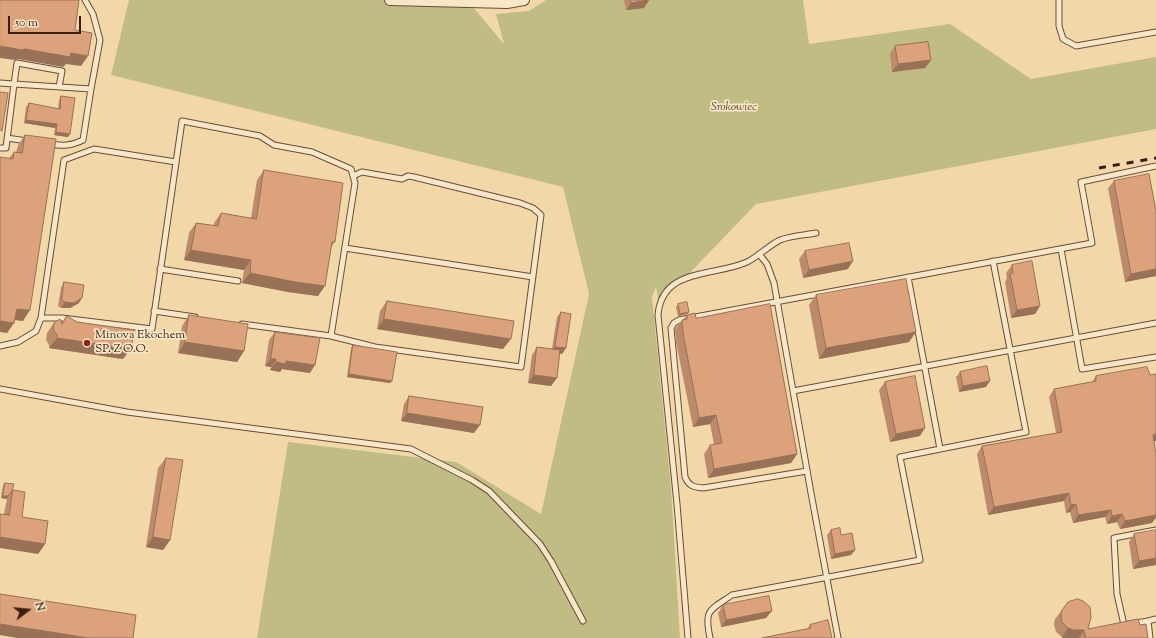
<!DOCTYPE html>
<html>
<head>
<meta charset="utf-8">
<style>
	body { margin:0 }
	#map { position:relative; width:1156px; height:638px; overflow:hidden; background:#f2d8a9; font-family:"Sorts Mill Goudy",serif }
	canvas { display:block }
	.north { position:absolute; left:8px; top:590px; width:40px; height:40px; -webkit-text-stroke:3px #f7e6c7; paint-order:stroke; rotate:74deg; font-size:11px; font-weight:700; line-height:16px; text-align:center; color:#3d1d11 }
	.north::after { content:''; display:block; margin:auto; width:14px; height:18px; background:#3d1d11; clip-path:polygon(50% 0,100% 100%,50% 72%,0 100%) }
	.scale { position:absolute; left:8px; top:16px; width:73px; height:18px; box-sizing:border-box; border:2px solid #3d1d11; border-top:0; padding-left:5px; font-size:12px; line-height:14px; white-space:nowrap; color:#3d1d11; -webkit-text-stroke:3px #f7e6c7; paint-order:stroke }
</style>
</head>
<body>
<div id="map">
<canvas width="1156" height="638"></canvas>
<div class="north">N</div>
<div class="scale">50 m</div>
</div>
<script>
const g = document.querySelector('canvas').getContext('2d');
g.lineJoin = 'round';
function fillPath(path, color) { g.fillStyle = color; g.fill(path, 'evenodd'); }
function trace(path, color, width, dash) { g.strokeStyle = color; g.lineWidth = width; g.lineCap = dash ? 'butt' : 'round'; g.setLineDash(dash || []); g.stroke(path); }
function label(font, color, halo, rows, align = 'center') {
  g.font = font + ' "Sorts Mill Goudy",serif'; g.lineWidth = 3.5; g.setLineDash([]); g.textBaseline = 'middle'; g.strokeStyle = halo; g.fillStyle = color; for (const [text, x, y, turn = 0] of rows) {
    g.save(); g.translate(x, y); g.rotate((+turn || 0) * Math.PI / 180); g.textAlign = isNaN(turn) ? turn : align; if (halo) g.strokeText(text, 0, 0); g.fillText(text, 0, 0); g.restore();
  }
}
fillPath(new Path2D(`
	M129 0H467L504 44 496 14 529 11 546 0H803L809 44 950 24 1031 79 1156 57V129L756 204 659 305 656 286 652 297 671 487 680 638H257L288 442 456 462 541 514 589 294 563 187 111 75Z`), '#c1bc84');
const lane = new Path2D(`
	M85 0 93 14 100 40 91 89
	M1059 0V26L1063 39 1076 46 1156 32
	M0 83 14 84 17 63 62 71 59 87
	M7 138 27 141
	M0 148H6L14 84 91 89 83 140C71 146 63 146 50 144
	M345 248 533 277
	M1061 249 1082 369 1156 357
	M759 254 767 264 774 283 811 493 838 638
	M160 269 238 281
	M908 277 940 449
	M154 311 195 317
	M41 318 64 160 94 149 176 162
	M242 324 331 336 375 347 521 367 541 215 533 208 520 203 414 177 408 176 402 179 362 172 353 176
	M0 346 18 342 36 331 41 318H62L152 329 182 121 260 136 274 145 312 152 351 169 355 183 331 336
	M0 389 127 412 411 449 472 480 489 491 540 544 551 561 583 621
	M793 391 1156 323
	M807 471 703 488C693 487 689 486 685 477L671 328 674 323 679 320 1092 243 1081 182 1156 166
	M1148 621 1124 625 1117 594 1114 538 1156 530
	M688 638 677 504 658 315C662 267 714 277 747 262 759 256 768 246 780 240 790 236 805 235 816 233
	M710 638C704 609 709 611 732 595L920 560 900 457 1026 432 993 261
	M1150 638 1148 621 1156 619`);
const street = new Path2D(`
	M390 0 507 3 524 0`);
trace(lane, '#6a4c37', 7);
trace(street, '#6a4c37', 12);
trace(lane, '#f7e6c7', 5);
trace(street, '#f7e6c7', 10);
trace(new Path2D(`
	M1099 168 1156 158`), '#3d1d11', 3, [7, 7]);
fillPath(new Path2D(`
	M624 0H649L644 8 626 10Z
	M895 46 931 60 925 68 892 72 890 54Z
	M61 96 70 134 68 137 54 135 55 128 24 123 26 107 29 103 58 109 59 100Z
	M25 135 23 321 15 320 14 323 7 333 9 158 14 152 16 153 18 145Z
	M264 170 335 242 332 246 318 296 288 292 242 283 244 270 184 260 189 233 196 223 214 226V223L221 213 251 218 257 180Z
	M1114 181 1156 211V276L1125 282 1108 188Z
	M805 251 848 269 803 278 799 259Z
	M1012 265 1035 314 1011 318 1005 282 1007 278 1006 273Z
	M64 282 79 303 70 308H61L58 306 61 288Z
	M816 295 909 342 819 359 809 305Z
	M387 301 503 349 377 329 380 311Z
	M678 304 689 312 687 314 678 316 676 307Z
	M561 312 566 348 562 354 560 353 551 386 528 383 532 355 537 347 552 349 557 317Z
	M189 315 244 351 237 362 178 353 182 326Z
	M687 315 696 318 797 454 791 463 708 478 704 454 710 445 714 444 710 424 693 427 676 342 675 329 682 320H683Z
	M67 316 123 359 49 348V345L46 340 47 333 54 323H62Z
	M275 332 310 373 282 369 280 372 270 370 271 367 265 366 269 340Z
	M353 345 392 381 390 383 347 377 351 348Z
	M960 372 986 387 959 392 956 377Z
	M1096 376 1154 442 1152 523 1120 529 1117 522 1107 524 1105 517 1073 523 1070 512 1066 513 1064 501 988 515 977 454 982 446 1056 433 1049 397 1054 389 1092 382Z
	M885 382 920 436 890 442 879 390Z
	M409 396 474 433 401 421 404 404Z
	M166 458 170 540 163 550 146 547 158 468Z
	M5 483 12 491 13 490 22 517 45 544 38 554 4 514 7 499 1 498 3 485Z
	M831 530 841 535 855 550 851 555 831 559 827 535Z
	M1134 534 1156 565 1133 569 1129 542Z
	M723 605 766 618 721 627 718 613Z
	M1062 610 1088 629 1140 625 1148 638H1063L1056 632 1054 624 1055 619Z
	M810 625 832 638 807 629Z`), '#bc8b6b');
fillPath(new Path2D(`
	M649 0 644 8 626 10 631 3Z
	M0 46 71 53 88 56 81 66 66 64 63 67 18 59 15 60 0 58Z
	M931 60 925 68 892 72 898 64Z
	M26 120 57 124 55 128 24 123Z
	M56 132 70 134 68 137 54 135Z
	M191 250 251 260 244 270 184 260Z
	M853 261 848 269 803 278 809 270Z
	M1156 269V276L1125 282 1131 274Z
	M250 273 325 286 318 296 288 292 242 283Z
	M82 298 79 303 70 308H61L65 302Z
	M1040 306 1035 314 1011 318 1017 310Z
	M17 309 30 310 23 321 10 319Z
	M689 312 687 314 678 316 680 314Z
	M384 319 511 339 503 349 377 329Z
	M0 321 14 323 7 333 0 332Z
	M916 332 909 342 819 359 826 348Z
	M57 338 131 349 123 359 49 348Z
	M185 342 244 351 237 362 178 353Z
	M555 347 566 348 562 354 552 352Z
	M271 359H276L271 367 265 366Z
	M286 361 315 365 310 373 282 369 280 372 270 370 276 362Z
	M349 374 392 381 390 383 347 377Z
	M534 375 557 378 551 386 528 383Z
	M990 381 986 387 959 392 963 386Z
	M407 413 480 425 474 433 401 421Z
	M716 415 710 424 693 427 699 418Z
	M925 428 920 436 890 442 896 434Z
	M1156 434V441L1147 443 1153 435Z
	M797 454 791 463 708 478 714 469Z
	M1069 493 1064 501 988 515 994 507Z
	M3 496H8L7 499 1 498Z
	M1076 504 1070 512 1066 513 1071 505Z
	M1111 510 1105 517 1073 523 1078 515Z
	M1122 514 1117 522 1107 524 1112 516Z
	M1156 515V518L1152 523 1120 529 1125 521Z
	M0 537 45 544 38 554 0 548Z
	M153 537 170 540 163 550 146 547Z
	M855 550 851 555 831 559 835 554Z
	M1156 558V565L1133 569 1139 561Z
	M772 611 766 618 721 627 726 620Z
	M0 624 89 638H17L0 635Z
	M1068 628 1084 630 1079 638H1063L1062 637Z`), '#997157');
const building = new Path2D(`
	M0 0H79L75 30 92 33 88 56 71 53 70 57 25 49 22 50 0 46Z
	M631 0H649L631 3Z
	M928 42 931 60 898 64 895 46Z
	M0 92 8 93 2 131 0 130Z
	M61 96 75 98 70 134 56 132 57 124 26 120 29 103 60 109Z
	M25 135 56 139 30 310 17 309 14 323 0 321V157L13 159 14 152 22 153Z
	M264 170 343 183 335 242H332L325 286 295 282 250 273 251 260 191 250 196 223 218 226 221 213 256 219Z
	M1149 174 1156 211V269L1131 274 1114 181Z
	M849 243 853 261 809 270 805 251Z
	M1032 261 1040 306 1017 310 1010 274 1013 273 1012 265Z
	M906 279 916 332 826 348 816 295Z
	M64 282 84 285 82 298 74 303 65 302 62 300Z
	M387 301 514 321 511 339 384 319Z
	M687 302 689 312 680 314 678 304Z
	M770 304 797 454 714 469 710 445 722 443 716 415 699 418 683 333 682 320 687 319V315L695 313 696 318Z
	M561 312 571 314 566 348 555 347Z
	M189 315 248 324 244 351 185 342Z
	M67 316 77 322 134 330 131 349 57 338V335L53 329 54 323 60 319 62 324Z
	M275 332 320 338 315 365 286 361 285 364 276 362V359H271Z
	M353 345 397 352 392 381 349 374Z
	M537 347 560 350 557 378 534 375Z
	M987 366 990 381 963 386 960 372Z
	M1147 367 1150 375 1156 374V434L1153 435 1156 454V515L1125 521 1122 514 1112 516 1111 510 1078 515 1076 504 1071 505 1069 493 994 507 982 446 1062 432 1054 389 1096 381V376Z
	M915 376 925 428 896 434 885 382Z
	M409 396 483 407 480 425 407 413Z
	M166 458 183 460 170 540 153 537Z
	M5 483 14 484 12 491 8 496H3Z
	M13 490 25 492 22 517 48 521 45 544 0 537V514L9 515Z
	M840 528 841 535 852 533 855 550 835 554 831 530Z
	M1156 530V558L1139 561 1134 534Z
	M0 594 136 615 133 638H89L0 624Z
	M769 596 772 611 726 620 723 605Z
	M1078 599 1083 601 1090 607 1091 617 1088 629 1138 619 1140 625 1146 624 1148 638H1086L1084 630H1073L1068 628 1062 622 1061 615 1062 610 1068 602Z
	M828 620 832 638H762L811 628 810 625Z`);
fillPath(building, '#dba27c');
trace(building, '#997157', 1);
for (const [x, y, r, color] of [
	[87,343,4,"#8f2418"]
]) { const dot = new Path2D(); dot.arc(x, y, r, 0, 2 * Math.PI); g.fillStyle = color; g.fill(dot); trace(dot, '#f7e6c7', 1.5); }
label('italic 12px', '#5e452e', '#f7e6c7', [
	["Srokowiec",734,108]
]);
label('12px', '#3d1d11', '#f7e6c7', [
	["Minova Ekochem",95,336],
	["SP. Z O.O.",95,350]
], 'left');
</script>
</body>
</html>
